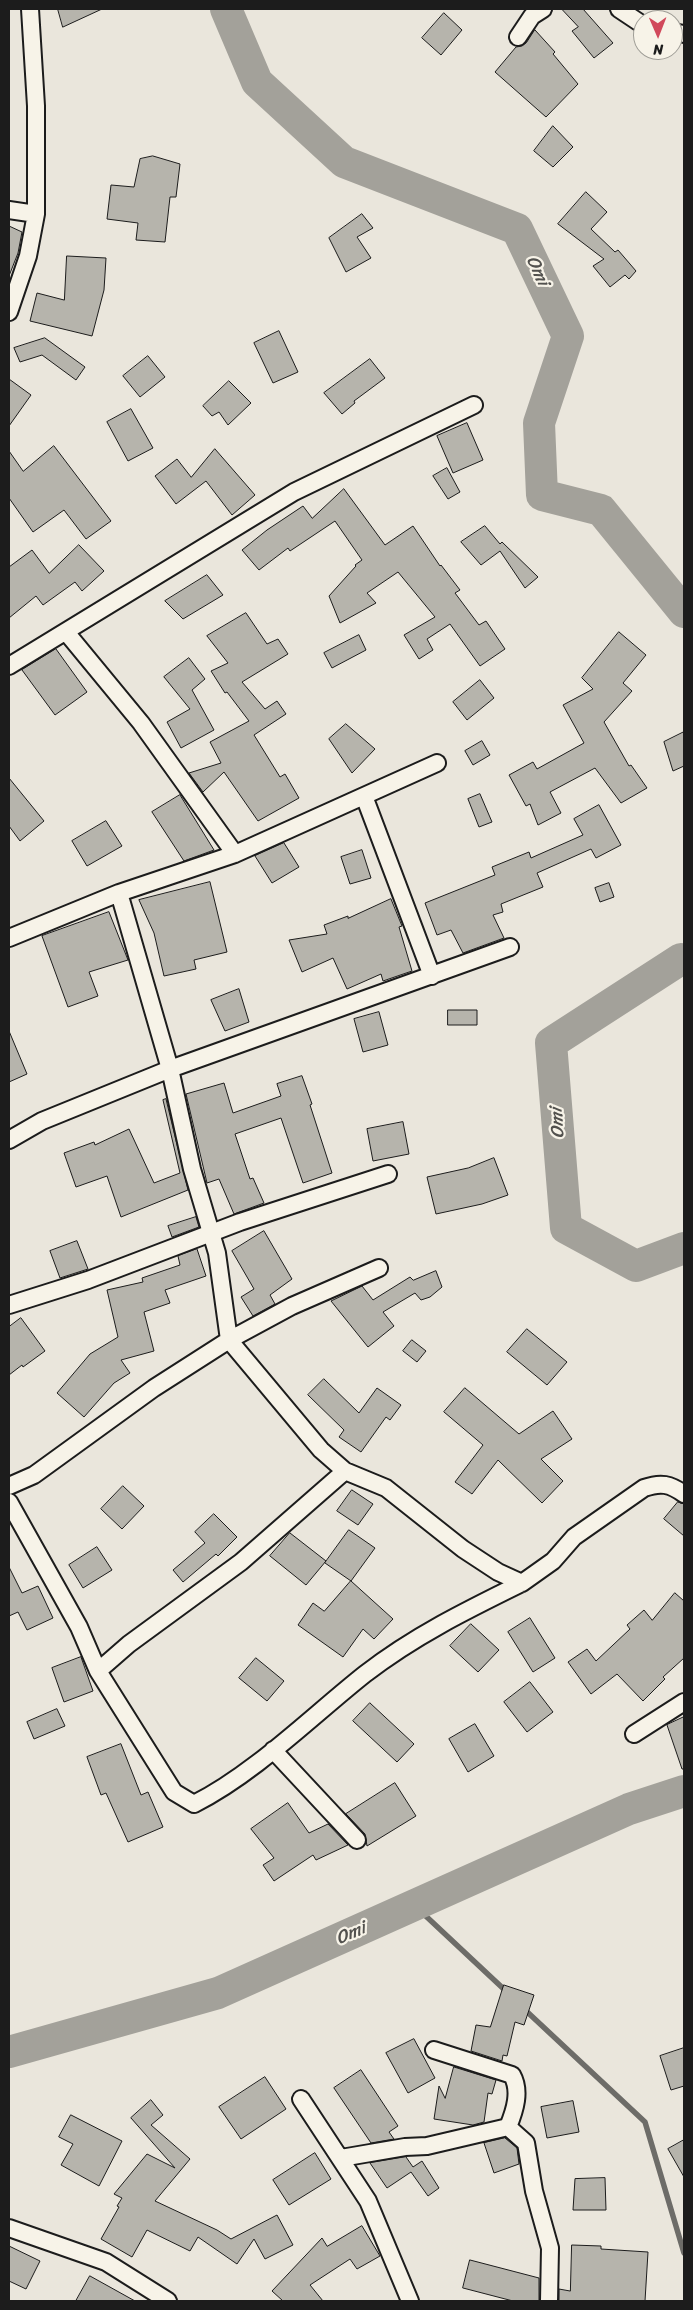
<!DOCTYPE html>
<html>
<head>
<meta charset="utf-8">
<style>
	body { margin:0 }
	#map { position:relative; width:693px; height:2310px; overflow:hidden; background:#eae6dc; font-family:Sriracha,sans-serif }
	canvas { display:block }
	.frame { position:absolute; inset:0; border:10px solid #1c1c1c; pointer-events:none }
	.north { position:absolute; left:633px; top:10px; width:50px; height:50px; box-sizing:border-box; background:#f7f3e8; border:1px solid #9f9d96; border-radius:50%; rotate:179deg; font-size:14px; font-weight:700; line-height:20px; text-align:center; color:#1c1c1c }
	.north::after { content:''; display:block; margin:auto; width:18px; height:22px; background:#d1495b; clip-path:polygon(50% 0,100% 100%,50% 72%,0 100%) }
</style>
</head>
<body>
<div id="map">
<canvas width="693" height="2310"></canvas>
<div class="frame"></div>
<div class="north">N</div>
</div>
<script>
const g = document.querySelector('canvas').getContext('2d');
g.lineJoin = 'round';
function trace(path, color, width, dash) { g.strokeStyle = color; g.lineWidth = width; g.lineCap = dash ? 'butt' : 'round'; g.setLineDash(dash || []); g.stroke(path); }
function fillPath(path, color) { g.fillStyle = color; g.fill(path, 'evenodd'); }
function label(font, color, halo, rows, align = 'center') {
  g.font = font + ' Sriracha,sans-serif'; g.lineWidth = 4.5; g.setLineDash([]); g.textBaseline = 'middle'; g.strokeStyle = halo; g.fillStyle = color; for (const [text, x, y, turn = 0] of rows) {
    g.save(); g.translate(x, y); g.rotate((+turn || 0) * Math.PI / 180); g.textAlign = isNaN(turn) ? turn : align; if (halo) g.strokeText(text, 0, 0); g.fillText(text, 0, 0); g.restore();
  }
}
trace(new Path2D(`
	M414 1905 508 1993
	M523 2008 645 2122 684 2253`), '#6d6c68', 5.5);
trace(new Path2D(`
	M226 9 257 82 344 162 517 229 568 336 539 423 542 495 601 510 684 612
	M684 960 681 959 551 1043 566 1228 636 1266 684 1248
	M9 2052 218 1993 629 1809 684 1791`), '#a3a19a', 32);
const building = new Path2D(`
	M58 9H102L63 27Z
	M562 9H583L613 43 594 58 572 31 578 27Z
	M444 13 462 30 441 55 422 38Z
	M535 30 555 52 553 54 578 84 546 117 495 72 516 47 522 46 526 43Z
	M553 126 573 147 553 167 534 151Z
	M153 156 180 164 176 197H170L165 242 136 240 138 223 107 219 111 185 134 187 140 159Z
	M586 192 607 212 591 229 615 252 618 250 636 271 629 279 625 275 610 287 593 266 604 259 558 224Z
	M362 214 373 228 357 237 371 258 346 272 329 238Z
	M9 226 22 232 18 253 9 276Z
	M67 256 106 258 104 290 92 336 30 321 37 293 64 300Z
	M279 331 298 372 273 383 254 343Z
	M45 338 85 367 76 380 42 355 20 362 14 348Z
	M148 356 165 377 140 397 123 376Z
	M370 359 385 378 354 401 355 403 342 414 324 393Z
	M9 379 31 395 9 426Z
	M229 381 251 403 228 425 219 412 212 416 203 406Z
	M131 409 153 448 128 461 107 422Z
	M467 423 483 460 453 473 437 436Z
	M54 446 111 521 86 539 64 510 33 532 9 498V451L23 471Z
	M215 449 255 495 232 515 206 481 176 504 155 476 177 459 191 477Z
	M447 468 460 492 448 499 433 476Z
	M344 489 385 545 413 526 440 566 441 565 460 590 455 593 479 625 486 621 505 649 480 666 450 624 427 639 433 650 419 659 404 635 435 617 398 572 367 593 376 603 340 623 329 596 356 566 355 565 362 560 335 521 290 551 288 548 259 570 242 550 267 530 303 506 312 518Z
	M485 526 500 544 502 542 538 577 525 588 500 551 481 565 461 542Z
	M79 545 104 571 82 591 75 582 43 605 36 596 9 618V567L32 550 49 573Z
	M207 575 223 595 183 619 165 601Z
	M246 613 267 644 278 639 288 654 242 682 265 709 277 701 286 714 254 735 280 777 285 774 299 798 258 821 224 772 203 792 189 773 221 763 210 742 249 721 227 692 225 693 211 671 228 663 207 636Z
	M619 632 646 655 623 683 632 691 604 722 629 766 631 765 647 788 621 803 595 768 550 792 561 813 538 825 530 804 526 806 509 775 533 762 537 769 584 743 563 705 593 689 582 678Z
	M359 635 366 650 332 668 324 653Z
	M56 649 87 692 55 715 22 670Z
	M189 658 205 679 192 690 214 730 181 748 167 722 190 709 164 677Z
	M480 680 494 698 467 720 453 702Z
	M346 724 375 749 352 773 329 739Z
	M684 732V766L673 771 664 742Z
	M482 741 490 755 473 765 465 751Z
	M9 778 44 821 20 841 9 826Z
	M480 794 492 822 479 827 468 799Z
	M180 795 214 850 184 861 152 812Z
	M599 805 621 845 596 858 591 849 537 873 543 887 501 904 503 912 493 915 504 938 463 953 451 930 437 935 425 903 495 875 492 867 529 852 531 858 583 835 574 819Z
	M106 821 122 846 87 866 72 841Z
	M284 843 299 867 272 883 255 856Z
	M362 850 371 878 350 884 341 857Z
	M210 882 227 952 194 960 196 969 164 976 154 933 139 900Z
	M609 883 614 897 600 902 595 888Z
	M391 899 402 926 399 927 412 971 383 981 381 974 347 989 333 958 302 972 289 940 327 934 324 925 348 916V918Z
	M109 912 128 960 89 972 98 996 68 1007 42 936Z
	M239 989 249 1022 225 1031 211 1000Z
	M448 1010H477V1025H448Z
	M379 1012 388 1045 363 1052 354 1019Z
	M9 1031 27 1074 9 1082Z
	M302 1076 312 1104 310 1105 332 1173 303 1183 281 1118 235 1134 250 1179 253 1178 264 1203 234 1214 219 1179 207 1183 186 1094 224 1083 233 1113 281 1096 277 1084Z
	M166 1099 188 1190 121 1217 107 1176 76 1187 64 1153 94 1142 95 1145 129 1129 154 1183 180 1173 163 1100Z
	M403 1122 409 1154 373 1161 367 1129Z
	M494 1158 508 1195 482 1204 436 1214 427 1177 468 1168Z
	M196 1217 199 1227 172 1237 168 1226Z
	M264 1231 292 1279 270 1295 275 1304 253 1316 241 1297 254 1289 232 1251Z
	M77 1241 88 1269 60 1278 50 1251Z
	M197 1249 206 1276 165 1290 170 1303 144 1312 154 1351 121 1360 130 1373 114 1383 84 1417 57 1393 90 1354 118 1337 107 1290 143 1282 142 1278 180 1265 178 1256Z
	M436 1271 442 1287 430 1297 421 1300 415 1293 383 1312 394 1326 368 1347 331 1301 362 1286 373 1300 410 1277 413 1280Z
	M21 1318 45 1351 23 1367 22 1365 9 1375V1327Z
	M527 1329 567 1362 547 1385 507 1352Z
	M412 1340 426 1351 417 1362 403 1351Z
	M324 1379 359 1413 377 1388 401 1405 390 1420 386 1417 361 1452 339 1437 344 1430 308 1395Z
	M465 1388 519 1434 553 1411 572 1439 541 1459 563 1481 542 1503 498 1460 472 1494 455 1482 483 1445 444 1412Z
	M123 1486 144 1506 122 1529 101 1509Z
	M352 1490 373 1504 358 1525 337 1511Z
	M678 1502 684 1504V1536L664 1519Z
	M214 1514 237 1537 218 1556 216 1554 183 1582 173 1570 205 1543 195 1532Z
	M349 1530 375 1548 351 1581 325 1563Z
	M290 1533 326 1561 306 1585 270 1556Z
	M97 1547 112 1570 83 1588 69 1565Z
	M9 1567 22 1593 38 1586 53 1618 27 1630 18 1612 9 1616Z
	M351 1581 393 1619 374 1639 363 1629 343 1657 298 1625 313 1603 324 1611Z
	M675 1593 684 1601V1658L663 1677 665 1679 643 1701 617 1674 591 1694 568 1662 587 1649 596 1661 630 1629 627 1625 644 1610 652 1620Z
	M530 1618 555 1658 533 1672 508 1632Z
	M471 1624 499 1650 478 1672 450 1646Z
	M81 1657 93 1691 64 1702 52 1668Z
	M256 1658 284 1681 267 1701 239 1678Z
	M530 1682 553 1712 527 1732 504 1702Z
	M370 1703 414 1744 397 1762 353 1721Z
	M57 1709 65 1726 34 1739 27 1722Z
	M684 1717V1769H682L667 1725Z
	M475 1724 494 1756 468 1772 449 1739Z
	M121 1744 141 1795 148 1792 163 1827 128 1842 106 1793 101 1795 87 1757Z
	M395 1783 416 1816 367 1846 365 1834 346 1814Z
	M288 1803 309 1833 328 1824 348 1845 316 1860 313 1855 274 1881 263 1865 274 1858 251 1829Z
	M504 1985 534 1995 524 2025 515 2022 507 2056 503 2055 502 2061 471 2051 476 2025 490 2027Z
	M414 2039 435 2078 408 2093 386 2053Z
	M684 2048V2086L671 2090 660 2056Z
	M454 2067 496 2080 492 2094 488 2093 484 2122 473 2125 434 2119 439 2086 445 2098Z
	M361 2070 398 2126 389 2132 394 2139 371 2143 334 2088Z
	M265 2077 286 2109 241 2139 219 2107Z
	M151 2100 163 2115 151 2125 190 2159 155 2201 217 2230 231 2239 277 2215 293 2245 265 2259 254 2239 237 2264 198 2237 190 2251 147 2230 132 2257 101 2239 119 2207 117 2206 122 2198 114 2194 147 2154 175 2168 131 2118Z
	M573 2101 579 2132 547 2138 541 2107Z
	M71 2115 122 2141 99 2186 61 2165 73 2144 59 2137Z
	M505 2138 517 2148 519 2164 494 2173 484 2143Z
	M684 2140V2177L668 2149Z
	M315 2153 331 2179 289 2205 273 2180Z
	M406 2157 413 2167 422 2161 439 2188 428 2196 411 2172 387 2188 370 2163Z
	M605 2178 606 2210H573L575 2179Z
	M362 2226 380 2256 357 2269 350 2259 310 2285 323 2301H283L272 2291 322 2238 327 2246Z
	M572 2245 601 2246V2249L648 2252 645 2301H559V2289L570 2291Z
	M9 2246 40 2261 26 2289 9 2281Z
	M470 2260 539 2278V2301H513L463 2288Z
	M90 2276 135 2301H76Z`);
fillPath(building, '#b6b4ac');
trace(building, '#1c1c1c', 1);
const minor = new Path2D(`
	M619 9 643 25
	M673 32 684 34
	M518 37 532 16 543 9
	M9 210 36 214
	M9 312 28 256 36 214V106L30 9
	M66 632 141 723 235 854
	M9 666 294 492 474 405
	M364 796 432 976
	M119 893 170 1069 510 947
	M9 938 119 893 235 854 437 763
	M9 1140 42 1121 170 1069 192 1169 217 1253 229 1340 321 1450 345 1471 386 1488 463 1549 498 1572 522 1583 553 1561 574 1537 644 1488C661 1482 670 1484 684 1494
	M9 1305 88 1280 240 1222 388 1174
	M9 1486 34 1475 154 1388 229 1340 292 1306 379 1268
	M9 1502 79 1627 98 1671 174 1792 194 1804C254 1774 312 1716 365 1674 414 1636 467 1610 522 1583
	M98 1671 129 1644 241 1562 345 1471
	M634 1734 684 1702
	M273 1750 357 1840
	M434 2050 512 2075C521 2091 515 2110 508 2127
	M301 2099 368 2201 410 2301
	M341 2158 405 2147 427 2146 508 2127 526 2143 534 2191 550 2248 549 2301
	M9 2228 106 2262 168 2301`);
trace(minor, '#1c1c1c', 20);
trace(minor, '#f7f3e8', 16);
label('italic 18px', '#52514e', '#f7f3e8', [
	["Omi",537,271,65],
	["Omi",558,1123,-94],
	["Omi",351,1934,-24]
]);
</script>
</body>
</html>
